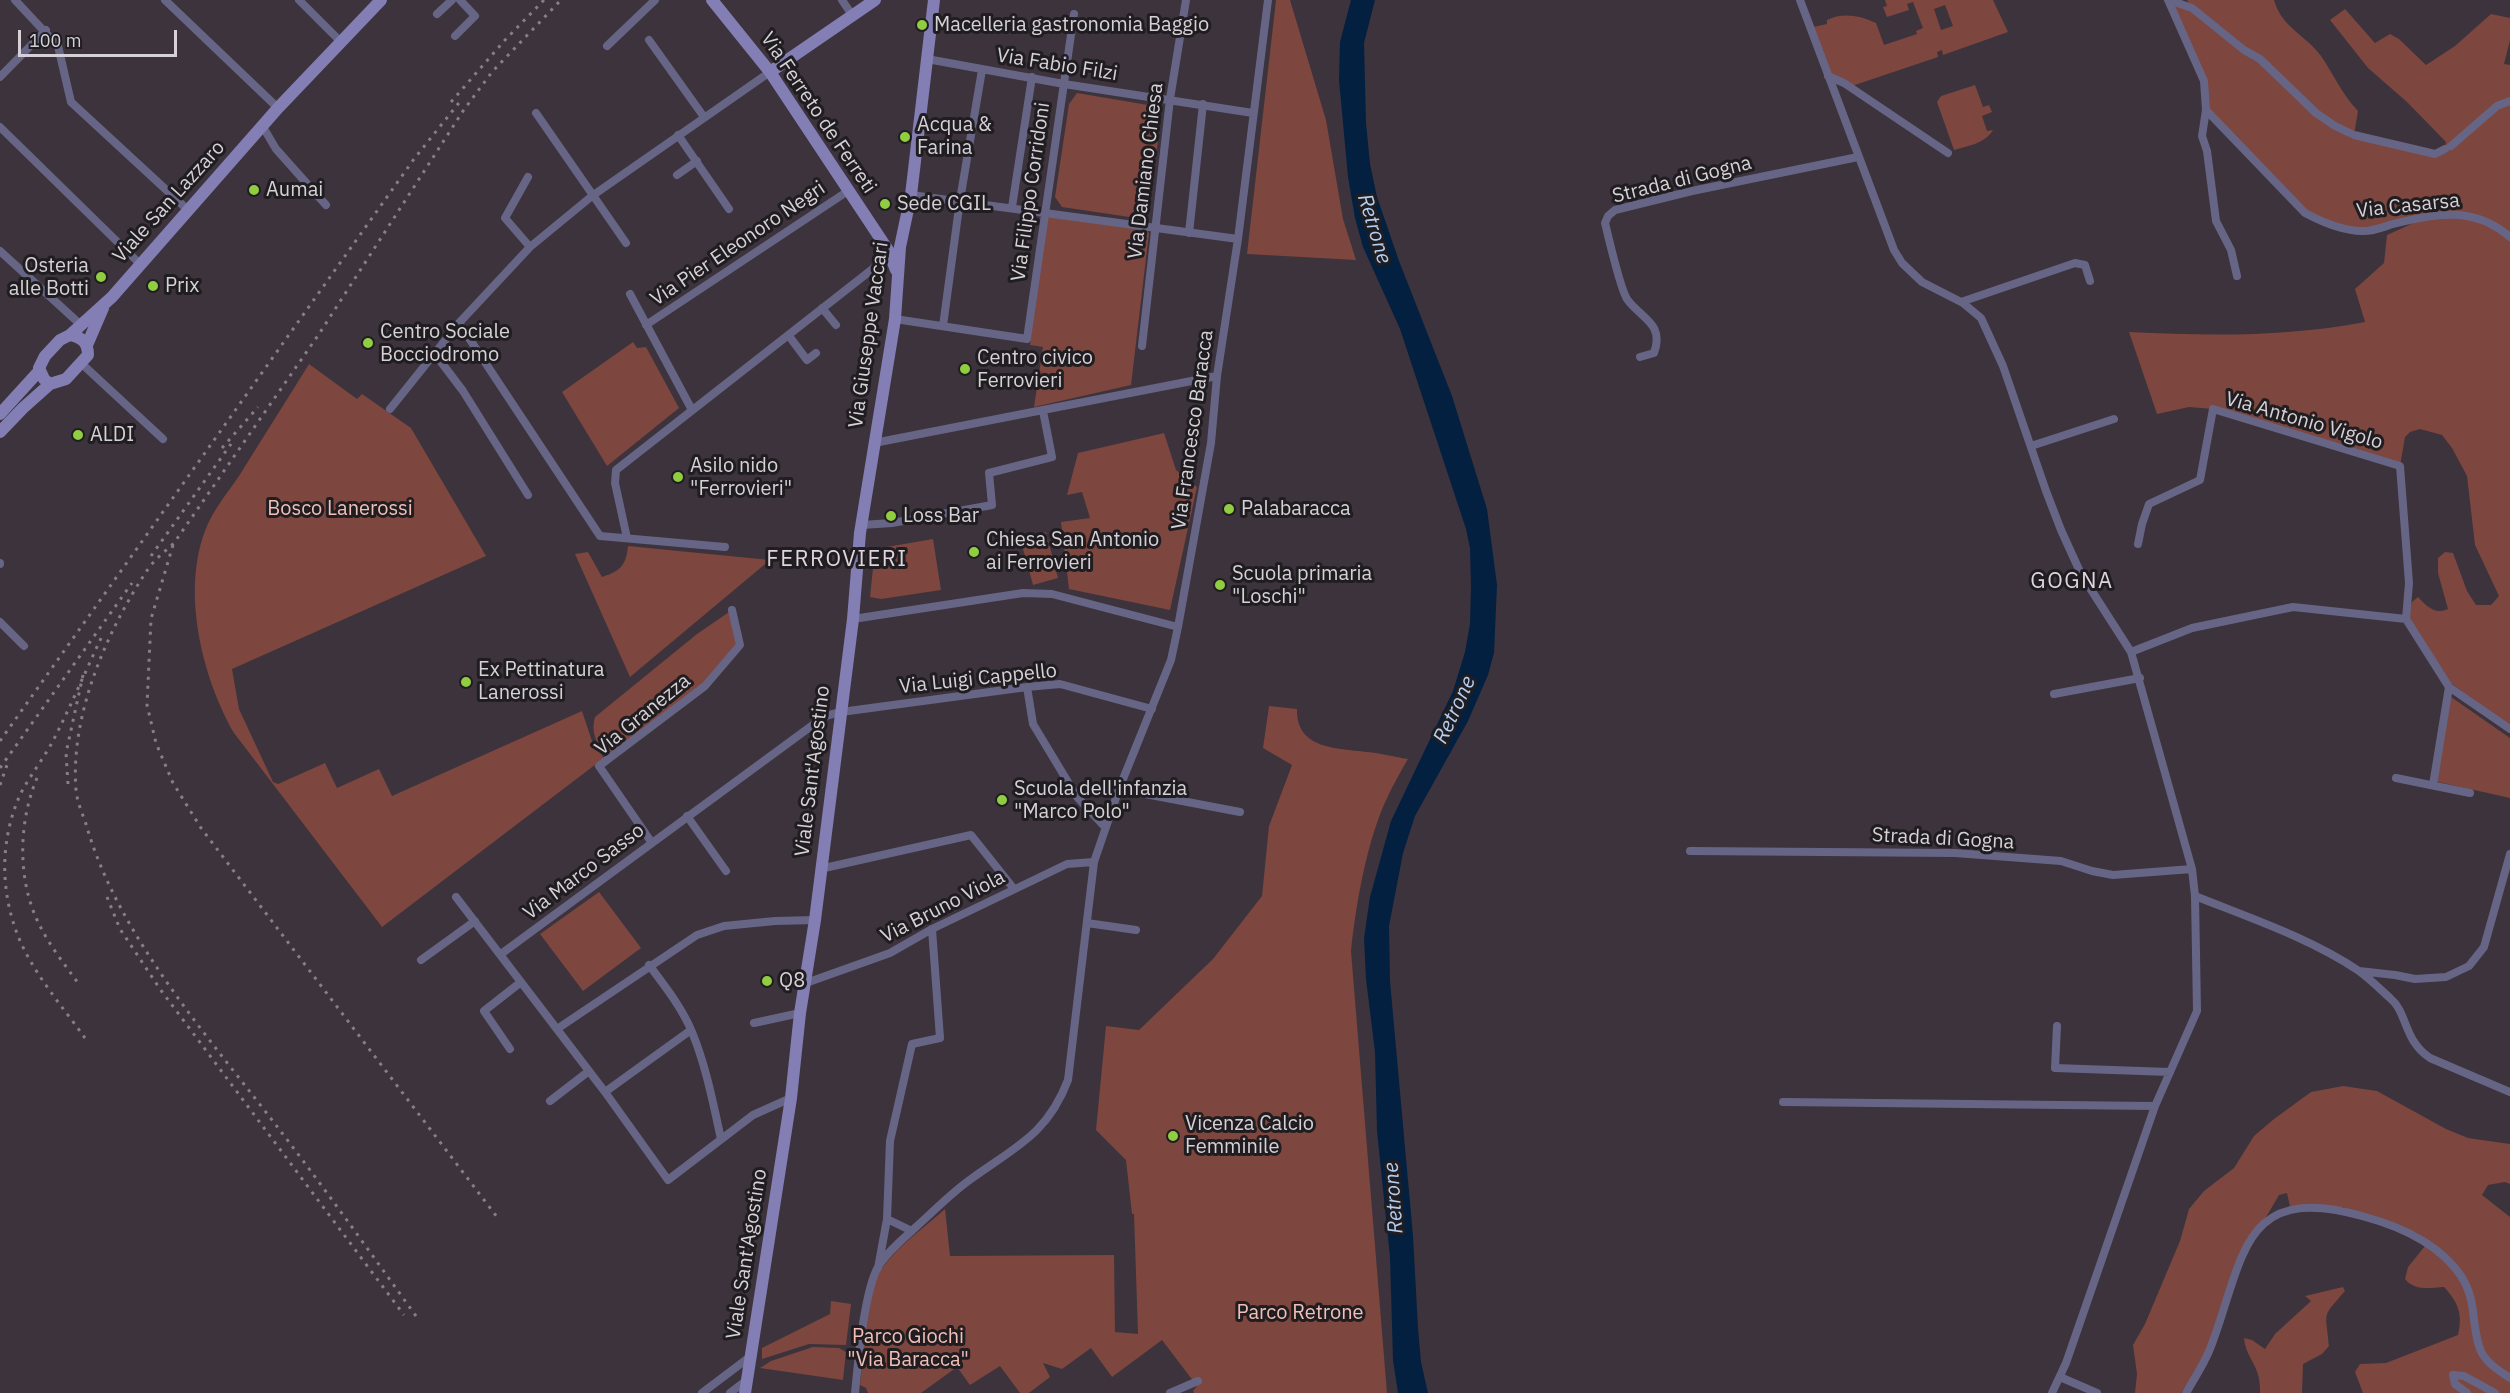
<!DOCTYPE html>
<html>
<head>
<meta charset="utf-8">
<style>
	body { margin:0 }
	#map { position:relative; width:2510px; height:1393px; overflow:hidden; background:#3c333d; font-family:"IBM Plex Sans",sans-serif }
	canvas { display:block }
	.scale { position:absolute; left:18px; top:30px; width:159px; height:27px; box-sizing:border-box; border:3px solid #d6d1d7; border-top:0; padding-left:8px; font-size:18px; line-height:21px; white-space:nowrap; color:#d6d1d7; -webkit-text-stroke:4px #201d21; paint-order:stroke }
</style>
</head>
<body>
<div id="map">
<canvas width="2510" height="1393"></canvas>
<div class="scale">100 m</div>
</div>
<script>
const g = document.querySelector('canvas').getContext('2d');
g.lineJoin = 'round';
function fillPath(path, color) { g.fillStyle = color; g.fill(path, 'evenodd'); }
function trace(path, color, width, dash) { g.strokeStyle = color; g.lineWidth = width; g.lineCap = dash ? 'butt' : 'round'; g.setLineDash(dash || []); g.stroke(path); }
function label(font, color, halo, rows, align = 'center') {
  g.font = font + ' "IBM Plex Sans",sans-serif'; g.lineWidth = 6; g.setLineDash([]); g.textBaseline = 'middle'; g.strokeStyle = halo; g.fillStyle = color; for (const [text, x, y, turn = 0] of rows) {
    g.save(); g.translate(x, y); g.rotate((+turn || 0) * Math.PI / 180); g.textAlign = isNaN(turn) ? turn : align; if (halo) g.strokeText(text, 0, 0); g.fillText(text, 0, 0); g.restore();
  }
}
fillPath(new Path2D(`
	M1276 0H1290L1326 120 1343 219 1356 260 1247 254Z
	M1885 0H1993L2008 32 1943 55 1942 50 1937 52 1938 57 1849 87 1830 74 1813 27 1827 24V20C1843 12 1861 16 1876 23L1884 45 1917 34 1916 31 1923 28 1913 2 1907 4 1909 10 1887 17 1883 7 1887 6ZM1945 5 1953 26 1941 30 1934 9Z
	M2169 0 2191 7 2187 0H2274C2282 28 2305 34 2321 56 2334 75 2342 94 2358 111L2354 135 2434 154 2445 149 2446 142 2407 102 2368 68 2330 20 2345 9 2375 43 2390 34 2399 39 2426 65 2455 46 2491 14 2510 18V40L2504 64 2510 65V726L2441 676 2406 619 2412 602 2418 597C2426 606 2435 615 2448 609L2438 573V558L2445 552 2453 553 2467 591 2476 605H2491L2499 596 2475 545 2467 476 2452 448 2442 435 2420 429 2410 432 2405 437 2400 466 2213 409 2189 407 2157 414 2129 332C2209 336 2287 337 2365 322L2355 289 2384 263 2387 235 2427 217 2362 232 2305 213 2206 110 2204 81Z
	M1975 85 1983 107 1989 105 1992 112 1982 116 1987 131 1993 130C1986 143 1968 146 1954 150L1937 102 1941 96Z
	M1077 93 1154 106 1161 116 1150 205 1136 218 1062 207 1055 197 1069 104Z
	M1047 217 1147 230 1149 233 1131 385 1034 407 1043 347 1030 345Z
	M633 342 637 348 646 347 679 408 607 466 562 392Z
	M309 364 357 399 362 394 411 428 486 556 232 669 239 709 273 782 278 784 325 763 337 788 379 769 392 796 582 711 592 741 604 758 382 927 234 733C202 677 180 589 207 526 214 509 228 492 239 476 262 439 286 401 309 364Z
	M1164 433 1176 470 1197 487 1170 610 1069 589 1061 522 1090 518 1082 492 1067 495 1078 453Z
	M1046 532 1058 578 1033 585 1020 538Z
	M933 539 941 590 881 599 870 597 875 549Z
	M628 546 770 560 630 677 575 554 588 552 602 577C621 571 626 565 628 546Z
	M732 610 740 645 705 686 609 758C598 745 590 735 595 717L697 634Z
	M2451 697 2510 738V798L2434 781Z
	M1269 706 1297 709C1296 750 1338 748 1367 752 1381 753 1395 757 1408 759 1401 771 1394 783 1388 796 1367 839 1356 904 1351 951L1387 1393H1194L1193 1391 1197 1386 1162 1340 1112 1377 1091 1348 1062 1369 1043 1363 1050 1377 1029 1393H1020L1000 1366 970 1385 957 1367 921 1393H868L866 1388 860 1385C864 1353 863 1293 883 1267 899 1245 925 1227 945 1209L950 1256 1114 1255 1115 1332 1138 1334 1134 1214H1132L1126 1160 1096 1130 1106 1026 1139 1030 1213 959 1262 896 1269 826 1292 765 1263 748Z
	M599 892 641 948 583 991 540 934Z
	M2343 1086 2377 1091 2446 1129 2468 1138 2510 1144V1184L2505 1182 2488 1185 2482 1195 2510 1217V1393H2363L2355 1372 2360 1364 2386 1363 2458 1335C2463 1314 2458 1302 2444 1287 2430 1288 2414 1291 2405 1279L2408 1267 2425 1246 2405 1233 2343 1207 2291 1211 2287 1193 2279 1195 2251 1243 2205 1357 2181 1393H2135L2137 1374 2133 1345 2145 1324 2180 1241 2189 1209 2204 1191 2234 1168 2254 1136 2274 1119 2311 1092Z
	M2343 1287 2345 1291C2321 1319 2326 1309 2329 1346L2322 1354 2303 1364 2302 1393H2260C2261 1364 2246 1360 2244 1338L2252 1340 2265 1349 2275 1334 2311 1301 2305 1296Z
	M831 1301 851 1304 846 1345 809 1344 762 1359V1348L830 1314Z
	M813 1347 839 1348 846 1352 843 1380 760 1368 771 1361Z`), '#7d463e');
fillPath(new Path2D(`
	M1351 0H1375L1364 43 1366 123 1370 164 1377 197 1399 261 1452 396 1487 509 1497 585 1494 653 1488 675 1468 721 1415 816 1403 853 1389 926 1390 981 1413 1236 1418 1328 1421 1362 1428 1393H1398L1393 1360 1390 1257 1377 1131 1375 1052 1366 979 1364 938 1370 897 1391 821 1453 691 1465 652 1470 624 1471 586 1470 548 1466 529 1400 329 1363 247 1355 218 1348 177 1339 80 1340 42Z`), '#042040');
trace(new Path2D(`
	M15 0 58 46 71 102 188 210
	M165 0 278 108
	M299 0 340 41
	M842 0 852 15
	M1800 0 1894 250 1902 263 1922 282 1963 303 1981 318 2003 366 2046 491 2061 530 2081 574 2131 652 2192 869 2195 896 2197 1011 2155 1106 2066 1363 2052 1393
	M2168 0 2204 81 2206 110 2305 213C2322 222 2342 231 2362 231 2371 232 2383 227 2393 224 2436 214 2473 205 2510 237
	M2169 0 2192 8 2244 50 2260 59 2316 113 2335 126 2354 135 2435 154 2445 149
	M437 14 452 0
	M455 36 475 16 460 0
	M649 40 704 117
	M607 46 655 0
	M927 59 1064 84 1253 113
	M1828 76 1844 83 1948 153
	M0 77 46 30
	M2206 110 2202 136 2207 151 2216 221 2231 250 2237 276
	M536 113 626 243
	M0 127 139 263
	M263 127 276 149 326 205
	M678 135 729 209
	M2451 146 2497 106 2510 101
	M677 175 697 161
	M528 177 505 218 530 247
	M911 195 1238 239
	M1012 207 1032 77
	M1189 233 1203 104
	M0 251 81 325
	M630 294 692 410
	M1961 302 2075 263 2085 265 2090 281
	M822 308 836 325
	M895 319 1027 339 1074 14
	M459 323 600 536 725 547
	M646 325 848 191
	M943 326 960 200 982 70
	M789 336 807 360 816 353
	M1142 346 1170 99 1186 0
	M435 354 463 391 528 495
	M1640 357 1654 353C1665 323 1640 318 1627 299 1620 288 1609 239 1605 223L1608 216 1615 210 1692 191 1858 157
	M82 364 163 439
	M390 409 459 323 530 247 592 196 770 72
	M874 443 1217 376
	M2031 446 2114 419
	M862 525 892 523 992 505 989 473 1052 457 1043 411
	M627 538 615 483 616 470 879 264 888 250
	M2138 544 2142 524 2149 504 2200 480 2213 409 2400 466 2409 583 2406 619 2449 687 2510 729
	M0 563V564
	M853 619 1023 593 1052 594 1178 627
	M0 622 24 646
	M2131 652 2192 628 2293 607 2406 619
	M1027 687 1033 724 1077 797 1105 827
	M2054 694 2140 678
	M2396 778 2470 793
	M2433 785 2449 687
	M1119 789 1240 812
	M687 816 726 871
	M652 843 599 766 705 686 740 645 732 610
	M1690 851 1955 853 2061 861 2092 871 2113 875 2192 869
	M820 869 971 835 1014 889
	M2195 896C2250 918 2310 938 2359 971 2370 979 2380 989 2390 998 2408 1013 2403 1040 2430 1058L2510 1092
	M456 897 605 1092 668 1180 753 1115 791 1098
	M1087 923 1136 930
	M501 954 825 716 841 712 1027 687 1060 684 1152 709
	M421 960 475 921
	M649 965C665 986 682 1008 692 1032 706 1066 713 1103 721 1139
	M2359 971 2395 975 2415 979 2446 977 2469 966 2484 947 2510 854
	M806 983 890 953 932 929 1067 864 1094 862
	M754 1023 800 1013
	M2057 1026 2055 1068 2170 1072
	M557 1029 697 935 724 926 775 921 815 920
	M510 1049 484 1011 521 982
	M605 1092 691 1030
	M550 1101 589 1071
	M1783 1102 2155 1106
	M887 1219 890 1141 912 1044 940 1038 932 929
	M878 1268 887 1219 912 1231
	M2060 1377 2097 1393
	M702 1393 751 1356
	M730 1393 747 1380
	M855 1393C858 1363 864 1292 878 1267 887 1252 903 1239 916 1227 934 1211 951 1193 971 1179 1015 1147 1047 1135 1068 1080L1094 862 1119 789 1171 660 1178 627 1211 443 1217 376 1238 239 1268 0
	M1170 1393 1198 1381
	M2186 1393C2194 1379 2204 1364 2210 1349 2244 1262 2239 1181 2362 1216 2399 1226 2439 1243 2461 1276 2477 1301 2471 1321 2479 1346 2483 1361 2498 1370 2510 1378
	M2467 1393 2455 1384 2453 1375 2464 1376 2495 1393`), '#676586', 8);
trace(new Path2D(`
	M712 0 770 72 888 250 896 270
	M770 72 875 0
	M70 335C82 337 88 343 88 355L66 379 50 384 44 379 39 368 45 356 60 340 70 335 112 297 278 108 381 0
	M87 345 103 308
	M0 414 40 370
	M0 432 23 408 50 384
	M745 1393 791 1098 800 1013 815 920 853 619 860 533 895 319 900 247 911 195 934 0`), '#837eb3', 12);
trace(new Path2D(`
	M451 102 505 40 544 0
	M222 448 258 407
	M173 545 151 619 147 705 156 743 173 783 201 828 497 1217
	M151 556 231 444
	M0 741 414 159 462 99
	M0 768 132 583
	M37 778C18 823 17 882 40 926 50 946 65 965 78 983
	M68 784 66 753 83 675
	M0 785 8 762
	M107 897 120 929 160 989 404 1315
	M85 1038C62 1006 33 973 18 936 0 890 0 840 20 795 30 775 45 757 55 737 72 703 87 668 103 634
	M416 1316C372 1255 328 1193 282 1133 212 1041 118 937 86 824 82 813 77 801 76 790 70 716 106 633 146 572 153 561 164 552 174 543L319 334 463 111 492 72 561 0`), '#867f87', 3, [3, 6]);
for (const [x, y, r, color] of [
	[922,25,6,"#90cd40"],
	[905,137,6,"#90cd40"],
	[254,190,6,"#90cd40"],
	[885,204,6,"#90cd40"],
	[101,277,6,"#90cd40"],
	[153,286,6,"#90cd40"],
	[368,343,6,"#90cd40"],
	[965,369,6,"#90cd40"],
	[78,435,6,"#90cd40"],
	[678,477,6,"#90cd40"],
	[1229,509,6,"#90cd40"],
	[891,516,6,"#90cd40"],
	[974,552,6,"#90cd40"],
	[1220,585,6,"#90cd40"],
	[466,682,6,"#90cd40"],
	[1002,800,6,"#90cd40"],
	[767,981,6,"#90cd40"],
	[1173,1136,6,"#90cd40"]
]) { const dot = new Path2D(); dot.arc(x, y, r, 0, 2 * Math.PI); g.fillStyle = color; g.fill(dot); trace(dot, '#201d21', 2); }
label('20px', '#d6d1d7', '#201d21', [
	["Macelleria gastronomia Baggio",934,25],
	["Acqua &",917,125],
	["Farina",917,148],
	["Aumai",266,190],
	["Sede CGIL",897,204],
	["Osteria",89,266,"right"],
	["alle Botti",89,289,"right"],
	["Prix",165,286],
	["Centro Sociale",380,332],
	["Bocciodromo",380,355],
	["Centro civico",977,358],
	["Ferrovieri",977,381],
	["ALDI",90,435],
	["Asilo nido",690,466],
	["\"Ferrovieri\"",690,489],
	["Palabaracca",1241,509],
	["Loss Bar",903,516],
	["Chiesa San Antonio",986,540],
	["ai Ferrovieri",986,563],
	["Scuola primaria",1232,574],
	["\"Loschi\"",1232,597],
	["Ex Pettinatura",478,670],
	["Lanerossi",478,693],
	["Scuola dell'infanzia",1014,789],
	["\"Marco Polo\"",1014,812],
	["Q8",779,981],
	["Vicenza Calcio",1185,1124],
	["Femminile",1185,1147]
], 'left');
label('20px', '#d6d1d7', '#201d21', [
	["Via Fabio Filzi",1057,65,9],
	["Via Ferreto de Ferreti",818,113,56],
	["Via Damiano Chiesa",1146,171,-83],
	["Strada di Gogna",1682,180,-14],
	["Via Filippo Corridoni",1031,192,-82],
	["Viale San Lazzaro",169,202,-48],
	["Via Casarsa",2408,206,-6],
	["Via Pier Eleonoro Negri",738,244,-34],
	["Via Giuseppe Vaccari",869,335,-82],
	["Via Antonio Vigolo",2304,421,16],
	["Via Francesco Baracca",1193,430,-82],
	["Via Luigi Cappello",978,679,-6],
	["Via Granezza",643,715,-39],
	["Viale Sant'Agostino",813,771,-83],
	["Strada di Gogna",1943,839,3],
	["Via Marco Sasso",584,872,-37],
	["Via Bruno Viola",943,907,-27],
	["Viale Sant'Agostino",747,1254,-81]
]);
label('20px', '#f1bfb7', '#201d21', [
	["Bosco Lanerossi",340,509],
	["Parco Retrone",1300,1313],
	["Parco Giochi",908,1337],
	["\"Via Baracca\"",908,1360]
]);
label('italic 21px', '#b2cef2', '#201d21', [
	["Retrone",1374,229,73],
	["Retrone",1455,710,-65],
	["Retrone",1394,1198,-94]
]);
g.letterSpacing = '1.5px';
label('22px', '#dfd4e0', '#201d21', [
	["FERROVIERI",837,560],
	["GOGNA",2072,582]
]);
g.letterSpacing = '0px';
</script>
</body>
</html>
